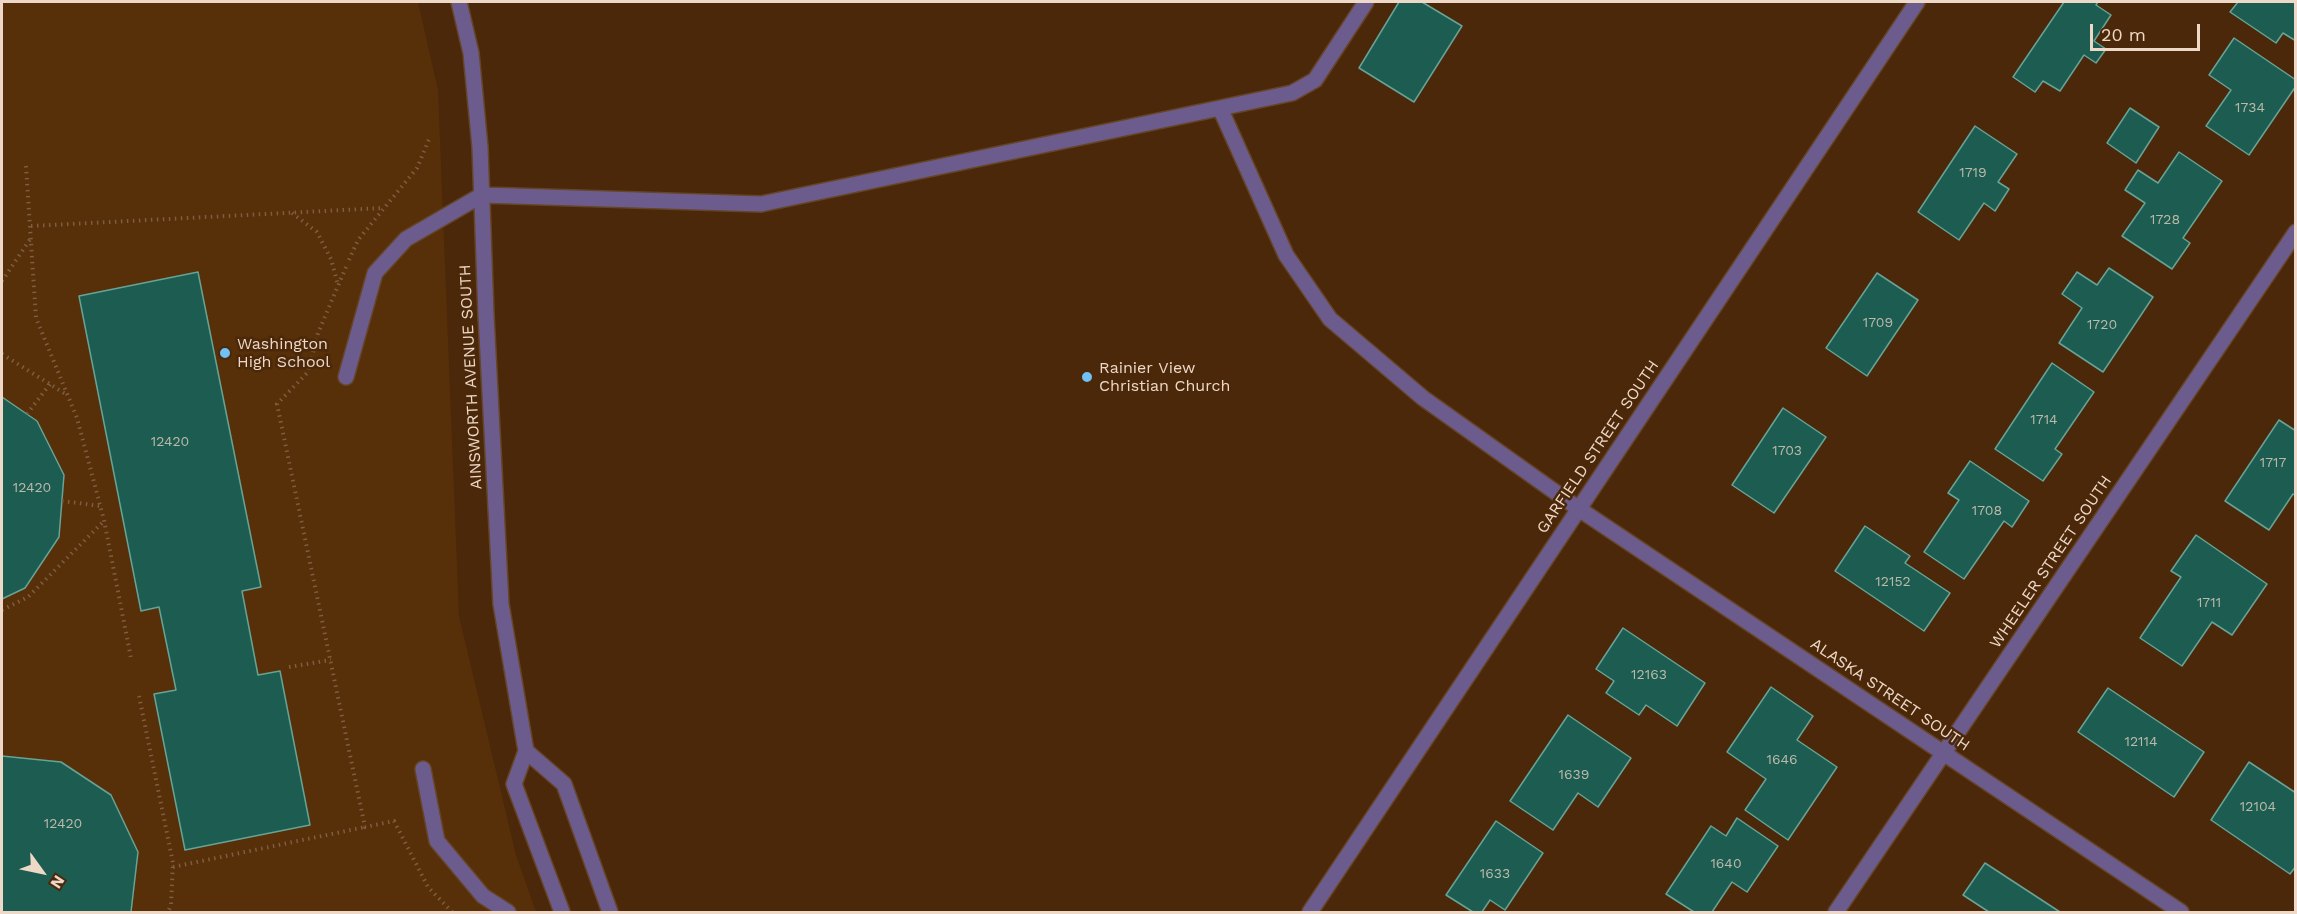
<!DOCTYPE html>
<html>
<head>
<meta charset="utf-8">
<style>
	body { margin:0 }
	#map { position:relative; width:2297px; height:914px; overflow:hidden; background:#4b2809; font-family:"Work Sans",sans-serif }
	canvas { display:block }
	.frame { position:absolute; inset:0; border:3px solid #eed8c7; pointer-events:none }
	.north { position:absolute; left:12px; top:842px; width:60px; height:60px; -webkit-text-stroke:4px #4b2809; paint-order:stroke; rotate:123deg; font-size:16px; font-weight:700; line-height:24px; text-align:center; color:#eed8c7 }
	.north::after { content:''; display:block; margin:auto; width:21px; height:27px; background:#eed8c7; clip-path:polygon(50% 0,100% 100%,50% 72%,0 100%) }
	.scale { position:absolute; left:2090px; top:24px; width:110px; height:27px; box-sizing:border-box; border:3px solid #eed8c7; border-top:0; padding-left:8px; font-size:18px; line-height:21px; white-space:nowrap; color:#eed8c7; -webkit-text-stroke:4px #4b2809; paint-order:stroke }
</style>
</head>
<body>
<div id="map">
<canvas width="2297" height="914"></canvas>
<div class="frame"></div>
<div class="north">N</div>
<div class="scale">20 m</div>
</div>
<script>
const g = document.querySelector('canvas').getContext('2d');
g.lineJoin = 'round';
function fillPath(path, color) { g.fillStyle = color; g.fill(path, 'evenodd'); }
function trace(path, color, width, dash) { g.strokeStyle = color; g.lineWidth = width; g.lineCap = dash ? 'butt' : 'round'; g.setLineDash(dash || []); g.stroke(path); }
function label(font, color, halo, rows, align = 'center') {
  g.font = font + ' "Work Sans",sans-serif'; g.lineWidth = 5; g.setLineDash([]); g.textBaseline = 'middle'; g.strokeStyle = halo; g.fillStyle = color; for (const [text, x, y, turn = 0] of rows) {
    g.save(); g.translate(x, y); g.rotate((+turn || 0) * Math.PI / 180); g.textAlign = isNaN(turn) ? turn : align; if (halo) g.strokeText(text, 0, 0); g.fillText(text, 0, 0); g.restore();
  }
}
fillPath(new Path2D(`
	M2 2H418L438 90 459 616 516 855 536 912H2Z`), '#572f08');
const building = new Path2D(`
	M1399 2H1422L1462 26 1414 102 1359 68Z
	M2064 2H2098L2096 5 2111 15 2094 41 2106 49 2096 63 2084 55 2060 91 2043 81 2035 92 2013 77Z
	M2238 2H2296V41L2283 33 2276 43 2230 12Z
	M2234 38 2296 80V86L2249 155 2206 126 2231 90 2209 75Z
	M2130 108 2159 127 2136 163 2107 143Z
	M1975 126 2017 154 1998 182 2009 189 1995 211 1984 203 1959 240 1918 212Z
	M2179 152 2222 181 2183 238 2190 243 2172 269 2122 236 2145 203 2125 190 2138 170 2158 183Z
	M2109 268 2153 297 2103 372 2059 343 2082 308 2062 294 2077 272 2097 285Z
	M198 272 261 587 242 591 258 675 280 671 310 825 185 850 154 694 176 690 159 607 141 611 79 296Z
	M1877 273 1918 300 1867 376 1826 348Z
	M2052 363 2094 392 2055 449 2062 454 2043 481 1995 449Z
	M2 397 37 421 64 475 59 537 25 588 2 599Z
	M1783 408 1826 437 1774 513 1732 485Z
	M2279 420 2296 431V496L2293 494 2269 530 2225 501Z
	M1970 461 2029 501 2012 527 2004 521 1964 579 1924 552 1959 500 1948 493Z
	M1865 526 1910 556 1905 563 1950 593 1924 631 1835 571Z
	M2196 535 2267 584 2232 635 2212 622 2182 666 2140 638 2181 577 2171 571Z
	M1623 628 1705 683 1677 726 1646 705 1639 715 1606 693 1614 681 1596 669Z
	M1771 687 1813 716 1797 740 1837 767 1788 840 1745 810 1766 779 1727 752Z
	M2108 688 2204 752 2174 797 2078 732Z
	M1568 715 1631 758 1598 807 1578 793 1553 830 1510 801Z
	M2 756 61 762 111 795 138 852 131 912H2Z
	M2249 762 2296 793V866L2290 874 2211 820Z
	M1737 818 1778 846 1747 892 1732 882 1712 912H1694L1666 894 1711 826 1726 836Z
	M1496 821 1543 853 1505 910 1490 900 1482 912H1473L1446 895Z
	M1985 863 2060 912H1989L1963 895Z`);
fillPath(building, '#1d5d51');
trace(building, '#67a396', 1.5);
const minor = new Path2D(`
	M459 2 471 53 480 147 486 315 501 604 526 751 514 784 562 912
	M1220 108 1286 255 1330 319 1423 398 1579 509 2181 912
	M346 377 375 273 406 239 482 195 761 204 1292 93 1315 80 1366 2
	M526 751 564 784 610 912
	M423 769 437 841 483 896 508 912
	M1310 912 1917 2
	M1836 912 2296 232`);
trace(minor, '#654427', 18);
trace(new Path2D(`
	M26 166 36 318 77 418 104 520 131 658
	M292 213 317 232 331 259 338 285
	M31 226 383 208
	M349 260 358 240 417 168 430 137
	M346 267 318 333 308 372 277 404 365 827 394 821 428 887 452 912
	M2 281 31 238
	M2 354 67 395
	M27 414 50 384
	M62 501 100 506
	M2 610 28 597 104 521
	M289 667 331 660
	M139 696 173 863 171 905 168 912
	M173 867 365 827`), '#7d5e43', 4, [1.5, 4.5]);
trace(minor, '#6c5c8d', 15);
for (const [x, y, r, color] of [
	[225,353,6,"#71c1f5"],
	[1087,377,6,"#71c1f5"]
]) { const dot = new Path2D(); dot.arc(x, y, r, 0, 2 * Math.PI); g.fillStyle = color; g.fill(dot); trace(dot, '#4b2809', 2); }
label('14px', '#bab9aa', null, [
	["1734",2250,108],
	["1719",1973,173],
	["1728",2165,220],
	["1709",1878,323],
	["1720",2102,325],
	["1714",2044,420],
	["12420",170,442],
	["1703",1787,451],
	["1717",2273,463],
	["12420",32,488],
	["1708",1987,511],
	["12152",1893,582],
	["1711",2209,603],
	["12163",1649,675],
	["12114",2141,742],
	["1646",1782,760],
	["1639",1574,775],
	["12104",2258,807],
	["12420",63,824],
	["1640",1726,864],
	["1633",1495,874]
]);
label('16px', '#eed8c7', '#4b2809', [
	["Washington",237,344],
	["High School",237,362],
	["Rainier View",1099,368],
	["Christian Church",1099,386]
], 'left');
label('16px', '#eed8c7', '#4b2809', [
	["AINSWORTH AVENUE SOUTH",471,377,-93],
	["GARFIELD STREET SOUTH",1598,447,-56],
	["WHEELER STREET SOUTH",2051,562,-56],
	["ALASKA STREET SOUTH",1890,695,34]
]);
</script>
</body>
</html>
